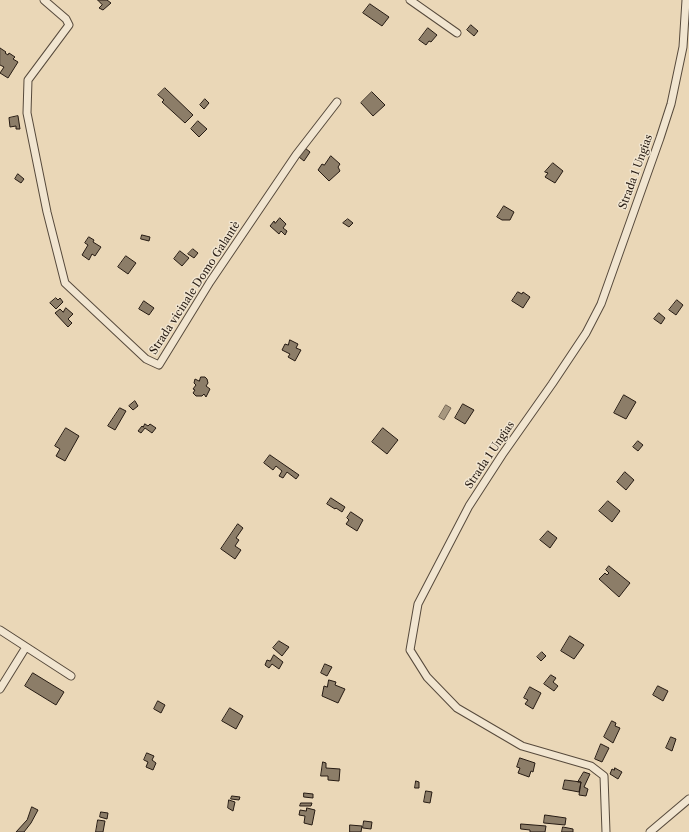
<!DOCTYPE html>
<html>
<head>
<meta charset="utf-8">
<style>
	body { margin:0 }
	canvas { display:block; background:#ead7b7 }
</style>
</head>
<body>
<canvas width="689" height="832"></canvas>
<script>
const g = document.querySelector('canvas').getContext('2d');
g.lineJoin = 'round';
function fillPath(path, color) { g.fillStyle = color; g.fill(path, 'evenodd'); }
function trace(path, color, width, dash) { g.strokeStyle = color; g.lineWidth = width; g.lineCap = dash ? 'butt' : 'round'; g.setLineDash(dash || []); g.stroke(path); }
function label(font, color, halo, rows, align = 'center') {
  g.font = font + ' "Libre Caslon Text",serif'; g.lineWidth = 3; g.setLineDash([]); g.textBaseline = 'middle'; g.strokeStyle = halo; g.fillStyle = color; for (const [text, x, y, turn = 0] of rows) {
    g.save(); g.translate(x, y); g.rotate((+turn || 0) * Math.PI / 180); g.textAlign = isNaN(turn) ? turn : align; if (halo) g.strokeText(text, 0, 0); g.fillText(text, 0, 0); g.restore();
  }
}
const water = new Path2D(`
	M446 405 451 408 444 420 439 417Z`);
fillPath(water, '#a7977f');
trace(water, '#736554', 1);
const building = new Path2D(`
	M98 0H107L111 3 103 10 99 8 102 5Z
	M370 4 389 17 382 26 363 13Z
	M471 25 478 31 474 36 467 30Z
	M428 28 437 35 431 42 429 41 426 45 419 40Z
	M0 48 6 52 5 53 8 55 9 53 15 57 13 59 18 62 8 78 0 73 4 67 0 65Z
	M165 88 193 115 185 123 162 102 164 100 158 95Z
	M372 92 385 105 373 116 361 103Z
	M205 99 209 103 204 109 200 105Z
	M18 116 20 129H16V126L10 127 9 118Z
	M198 121 207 129 199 137 191 129Z
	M305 148 310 152 304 161 299 157Z
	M331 156 340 164 338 167 340 171 329 181 318 170 322 164 324 165Z
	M553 163 563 171 555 183 545 177 548 173 545 172Z
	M18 174 24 179 21 183 15 179Z
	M504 206 514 212 510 220H502L497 217Z
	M280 218 286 224 283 228 287 231 285 235 281 231 279 234 270 226 274 221 275 223Z
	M348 219 353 223 349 227 343 223Z
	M142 235 150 237 149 241 141 239Z
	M89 237 94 240 93 242 101 247 95 256 92 254 89 260 82 255 88 245 85 243Z
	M193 249 198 253 194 258 188 254Z
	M180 251 189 258 182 266 174 259Z
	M126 256 136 263 128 274 118 267Z
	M518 292 522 294 523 292 530 297 523 308 512 301Z
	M56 298 58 300 60 298 63 302 56 309 50 303Z
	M677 300 683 305 676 315 669 310Z
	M144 301 154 308 149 315 139 309Z
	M66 308 73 314 68 319 72 323 68 327 55 313 60 309 63 312Z
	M659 313 665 318 661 324 654 319Z
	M290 340 298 344 296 348 301 350 295 361 288 357 290 354 282 350 285 344 288 345Z
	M201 377H205L207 379 208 383 206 386 210 389 206 397 204 394 202 396H196L193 393 195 390 193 389 196 385 194 383 195 379 199 381Z
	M624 395 636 402 626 419 614 413Z
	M135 401 138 406 133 410 129 406Z
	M463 404 474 410 465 424 455 418Z
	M120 408 126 411 115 430 108 426Z
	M145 424 148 426 150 424 156 428 152 433 145 428 141 433 138 431 142 426 143 427Z
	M66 428 79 436 65 461 56 456 60 449 55 446Z
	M383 428 398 440 387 454 372 442Z
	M638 441 643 445 638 451 633 447Z
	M270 455 299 475 296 479 287 472 283 478 279 476 282 471 276 466 273 470 264 463Z
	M625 472 634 480 626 490 617 482Z
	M331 498 345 507 342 512 336 508 335 509 327 504Z
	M608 501 620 511 612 522 599 511Z
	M351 512 363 520 357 531 346 524 349 520 347 518Z
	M238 524 243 528 236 538 239 540 235 546 241 550 235 559 221 549Z
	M548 531 557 538 550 548 540 540Z
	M609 566 630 583 619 597 599 579 605 573 607 575 609 573 606 570Z
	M570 636 584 645 574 659 561 651Z
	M279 641 289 647 282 656 273 648Z
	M542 652 546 656 541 661 537 657Z
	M274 655 283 662 279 669 272 664 269 668 265 665 267 660 270 661Z
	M325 664 332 667 327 676 321 673Z
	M33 673 64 692 56 705 25 686Z
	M551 675 556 678 553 682 558 686 554 691 544 684Z
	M329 680 336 682 335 685 345 689 338 703 322 696 324 686 327 687Z
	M658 686 668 691 663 701 653 695Z
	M530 687 541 693 533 709 525 704 528 700 524 698Z
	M158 701 165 705 161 713 154 709Z
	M230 708 243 716 236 729 222 721Z
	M612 721 616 723 615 726 620 728 613 743 604 737Z
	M671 737 676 739 672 751 666 748Z
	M601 744 609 748 602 762 595 759Z
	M147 753 154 756 152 760 156 763 153 770 146 767 148 762 144 760Z
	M520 758 535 763 533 772 531 771 529 777 518 773 520 768 517 767Z
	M323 762 326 763V768L340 769 339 781 328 780V776H321Z
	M615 768 622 772 618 779 610 774 612 769 614 770Z
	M584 772 590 774 584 787 588 789 586 796 579 795 581 782H578Z
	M565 780 581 782 579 792 563 789Z
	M416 781 419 782V788H415Z
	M426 791 432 792 430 803 424 802Z
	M304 793 313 794V798L304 797Z
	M232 796 240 797 239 800 231 799Z
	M229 800 235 802 233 811 228 808Z
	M301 803H312L311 806H300Z
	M32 807 38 810 31 823 24 832H16L27 820Z
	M307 808 315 810 312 825 304 823 305 816 299 815 300 810 306 811Z
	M101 812 108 813 107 819 100 817Z
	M545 815 566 818 565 825 544 823Z
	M98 820 105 821 103 832H96Z
	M364 821 372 822 371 829 363 828Z
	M521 824 546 826 545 832H530V830L521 829Z
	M350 825 362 826 361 832H350Z
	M563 827 573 829V832H562Z`);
fillPath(building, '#8c7d68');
trace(building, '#261b13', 1);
const minor = new Path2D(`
	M44 0 66 19 69 25 28 80 27 113 47 212 65 283 146 359 159 365 210 282 296 155 337 102
	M410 0 457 33
	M0 630 71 676
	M0 689 26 647
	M606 832 604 776 591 766 522 746 457 708 427 677 410 650 418 604 469 506 502 455 552 384 586 333 601 304 660 138 671 104 683 47 686 0
	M650 832 689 799`);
trace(minor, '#574a3c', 9);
trace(minor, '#f1e5d0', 7);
label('11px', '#261b13', '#f1e5d0', [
	["Strada 1 Ungias",636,172,-70],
	["Strada vicinale Domo Galantè",195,288,-57],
	["Strada 1 Ungias",490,455,-56]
]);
</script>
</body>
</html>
